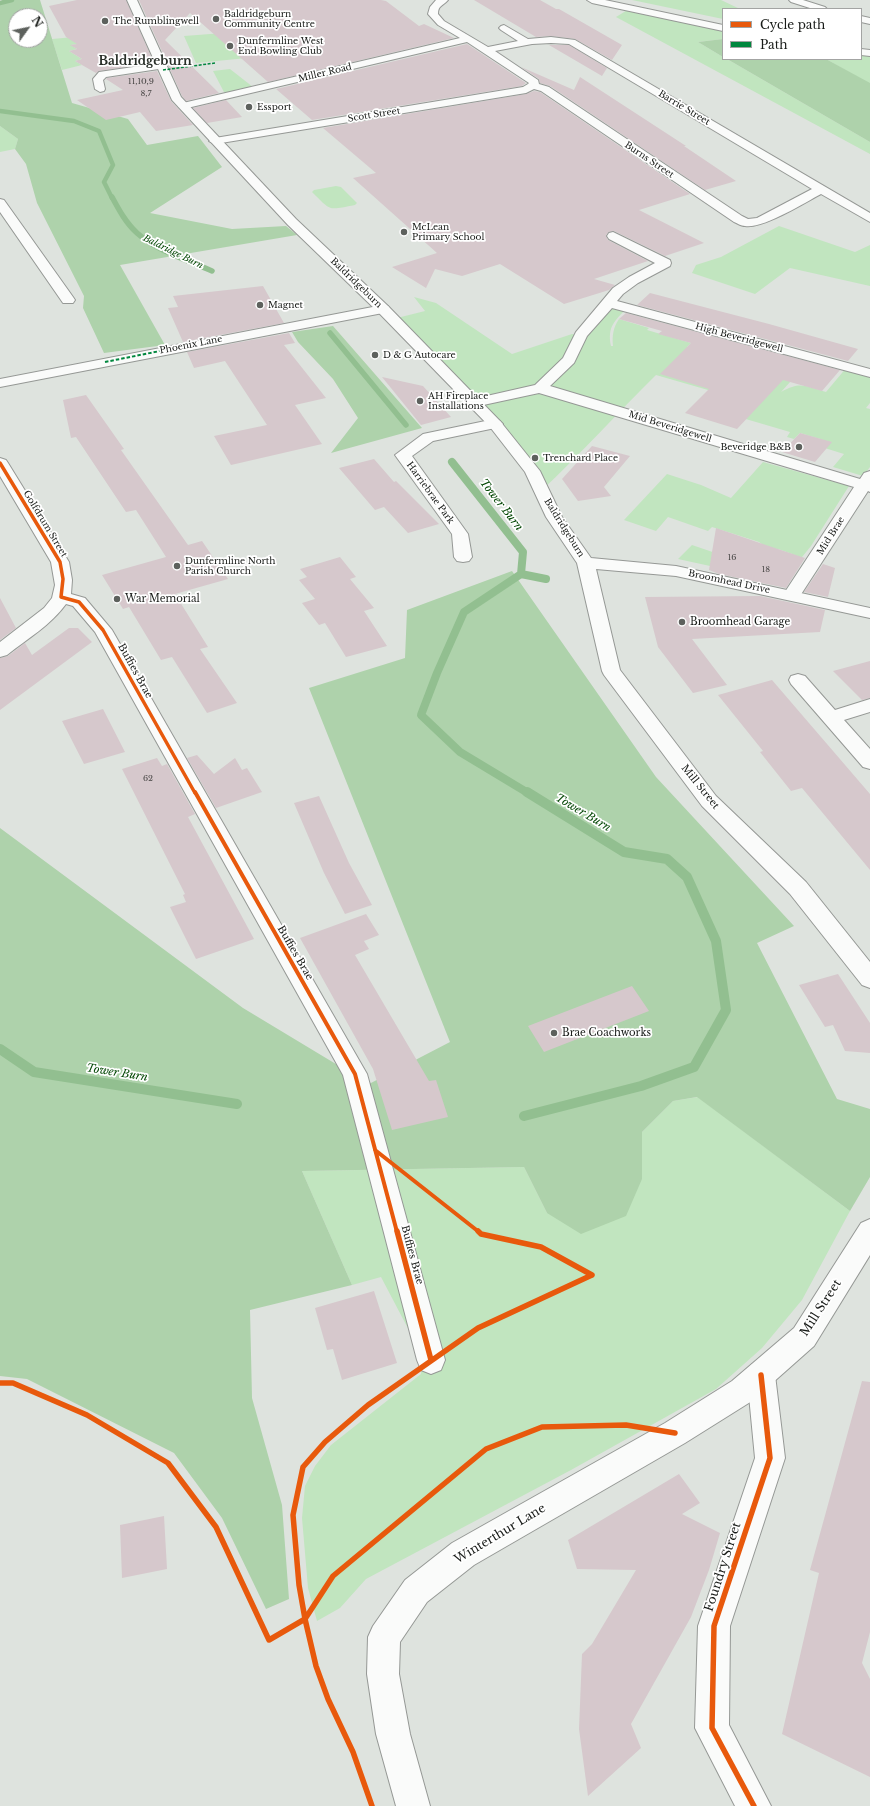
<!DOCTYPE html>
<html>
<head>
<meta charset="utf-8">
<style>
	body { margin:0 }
	#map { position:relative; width:870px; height:1806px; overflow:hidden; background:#dee3de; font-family:"Libre Baskerville",serif }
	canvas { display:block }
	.legend { position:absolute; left:722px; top:8px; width:140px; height:52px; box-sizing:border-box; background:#fff; border:1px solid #a3a4a3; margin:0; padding:5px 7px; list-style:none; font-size:12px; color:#181b18 }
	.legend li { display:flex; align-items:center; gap:8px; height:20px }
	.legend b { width:20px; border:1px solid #a3a4a3 }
	.north { position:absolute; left:8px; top:8px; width:40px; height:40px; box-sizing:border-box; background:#fff; border:1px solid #a3a4a3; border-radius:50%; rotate:57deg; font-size:11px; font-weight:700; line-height:16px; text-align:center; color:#181b18 }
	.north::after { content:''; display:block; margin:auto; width:14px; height:18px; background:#5d615d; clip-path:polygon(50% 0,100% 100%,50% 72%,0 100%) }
</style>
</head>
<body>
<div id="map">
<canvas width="870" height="1806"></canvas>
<ul class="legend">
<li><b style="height:5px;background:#e8590c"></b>Cycle path</li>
<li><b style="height:5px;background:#00873e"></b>Path</li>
</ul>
<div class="north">N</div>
</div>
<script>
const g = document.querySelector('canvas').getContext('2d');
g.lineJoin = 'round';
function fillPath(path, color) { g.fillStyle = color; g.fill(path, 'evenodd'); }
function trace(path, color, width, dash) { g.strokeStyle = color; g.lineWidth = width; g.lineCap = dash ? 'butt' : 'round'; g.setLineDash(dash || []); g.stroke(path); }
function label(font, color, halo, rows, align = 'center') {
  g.font = font + ' "Libre Baskerville",serif'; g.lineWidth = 3.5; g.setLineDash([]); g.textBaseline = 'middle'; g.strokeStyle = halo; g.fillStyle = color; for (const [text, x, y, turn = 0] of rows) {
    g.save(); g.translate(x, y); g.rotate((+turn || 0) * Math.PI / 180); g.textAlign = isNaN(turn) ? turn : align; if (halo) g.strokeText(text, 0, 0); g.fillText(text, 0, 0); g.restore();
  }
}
fillPath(new Path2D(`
	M632 0H721L740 9H723V19Z
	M629 9 723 28V39L698 42 723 57V59H727L870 142V154L616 17Z
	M263 30 278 55 196 63 184 36Z
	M85 36 77 44 71 45 77 49 69 51 82 59 75 61 82 65 62 70 52 39Z
	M861 52 870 53V84L826 59H861Z
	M230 69 253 87 225 94 213 71Z
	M0 126 18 139 15 149 0 152Z
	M336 186 341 187 357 203 355 205C328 210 332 212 312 192L314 190Z
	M779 226 855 252 870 245V286L790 268 755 294 692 273 696 265 721 257Z
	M414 297 436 303 512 354 572 334 581 335 609 303 627 308C615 321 607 326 611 346H613C612 336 613 328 619 319L649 328 647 330 691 343 687 347 791 381 781 392C801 381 805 386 826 392L847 367 870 373V403L866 408 870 409V467L863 476 833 467 844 454 815 445 820 439 800 433 794 439 787 437 790 432 739 417 708 397V390L656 375C617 413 581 454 541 491L531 471 393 319 425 311Z
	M763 462 849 486 811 546 798 562 792 554 778 549 775 554 759 542 712 527 708 531 668 517 656 531 624 520 667 474 701 485 731 498Z
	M692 545 786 577 733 571 678 559Z
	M698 1097 850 1211 802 1300 762 1348 716 1389 571 1470 366 1579 340 1608 317 1621 308 1588 302 1518 305 1486 315 1466 331 1445 421 1374 423 1357 381 1277 352 1285 302 1171 524 1167 547 1213 642 1179V1132L673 1101Z`), '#c1e5bf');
fillPath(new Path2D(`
	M12 0H40L72 103 128 119 147 145 198 136 222 167 150 213 232 229 286 226 297 235 120 265 165 345 104 353 83 308 84 296 37 203 26 164 15 149 18 139 0 126V3ZM16 16H40V40H16Z
	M723 39V57L698 42Z
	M727 59H826L870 83V142Z
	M333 326 422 428 331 453 358 418 333 379 298 342 292 332Z
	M512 571 656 777 794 926 757 943 837 1099 870 1109V1177L850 1211 697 1097 673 1101 642 1132V1179L626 1216 581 1234 547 1213 524 1167 302 1171 352 1285 250 1310 252 1398 282 1505 289 1599 266 1609 222 1518 174 1453 27 1379 0 1376V828L243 1008 369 1084 450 1042 309 688 405 658 407 610Z`), '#aed2ab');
trace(new Path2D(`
	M0 3 12 0
	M0 111 74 121 99 131 113 165 104 182 112 198`), '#92bf90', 4.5);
trace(new Path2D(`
	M112 197C119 210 126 223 137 233 157 251 187 260 212 271
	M330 333 406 425`), '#92bf90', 5.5);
trace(new Path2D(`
	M452 462 523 552 521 574
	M521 574 464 612 437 673 421 715 460 752 528 793
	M521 574 546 579`), '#92bf90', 8);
trace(new Path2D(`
	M0 1049 34 1072 237 1104
	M524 1116 641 1086 694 1067 726 1010 716 941 687 877 667 859 624 852 527 792`), '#92bf90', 10);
fillPath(new Path2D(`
	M77 0H126L154 63 99 71 96 73 75 61 82 59 69 51 77 49 70 45 77 44 66 37 49 6Z
	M139 0H381L386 1 419 26 424 24 454 38 268 82 190 13 165 40 219 93 186 101 182 96Z
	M474 0H540L556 9H559L622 45 612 60 575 39 551 36 536 37Z
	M467 44 526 83 522 86 312 120 276 89Z
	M549 45H569L607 68 602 76Z
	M521 67 574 90 580 77 686 146H684L736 181 705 190 550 86 540 83 539 79Z
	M157 71 171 101 193 125 156 131 140 112 106 120 77 100 123 90 106 79 107 78Z
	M534 91 540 92 690 194 639 210 704 243 665 256 614 231 609 232 606 235 608 240 648 261 594 279 615 285 609 290 564 304 500 264 462 276 435 269 426 288 392 267 437 253 353 178 376 173 323 128 526 94Z
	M226 100 242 117 207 123 193 108Z
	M263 286 284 323 183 342 168 308 178 307 173 296Z
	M650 293 769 324 858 349 848 361 637 305Z
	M626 313 840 370 822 391 783 380 737 429 685 413 709 389 660 374 691 343 658 334 662 331 619 319Z
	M289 333 295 343 284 345 326 398 295 405 322 444 231 465 214 436 267 425 225 361 194 368 187 352Z
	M382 377 423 386 451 417 421 425Z
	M86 395 124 449 121 450 188 545 202 541 228 579 175 594 208 647 200 649 237 703 207 713 172 657 161 660 129 607 123 609 102 575 166 557 136 510 126 512 76 437 71 438 63 400Z
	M800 433 832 442 815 462 782 452Z
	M592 446 630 456 604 487 611 496 578 501 562 479Z
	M374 459 394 482 396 481 439 524 408 533 384 507 375 510 339 468Z
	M716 528 760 543 805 558 786 588 719 574 709 570Z
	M340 557 356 577 350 579 374 608 364 611 387 646 346 657 325 623 319 625 302 603 315 599 299 580 307 577 300 569Z
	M823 564 835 568 828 597 804 592Z
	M760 596 825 610 820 632 692 639 727 685 693 693 658 647 645 597Z
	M0 598 16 628 0 640Z
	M69 628H78L92 642 0 710V658L8 656 25 643 32 655Z
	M870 661V698L862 700 833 671Z
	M772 680 870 794V870L802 788 791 791 760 752 763 751 718 695Z
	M103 709 125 752 84 764 62 721Z
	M197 755 214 774 235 758 242 770 247 768 262 792 216 808 187 758Z
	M157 758 162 766 167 764 195 814 188 817 254 939 196 959 170 907 186 902 183 895 185 894 122 769Z
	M319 796 349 863 372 905 345 914 324 873 294 803Z
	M366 914 379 935 364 941 369 949 355 955 429 1081 436 1080 448 1117 392 1130 373 1069 300 938Z
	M838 974 870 1023V1053L845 1051 833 1025 825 1027 799 985Z
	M632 986 649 1011 544 1052 528 1026Z
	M374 1291 397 1363 342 1380 333 1349 327 1350 315 1308Z
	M862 1381 870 1382V1632L862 1663 870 1679V1777L782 1734 819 1573 810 1570Z
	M679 1474 700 1503 682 1514 720 1533 709 1570 691 1617 631 1724 641 1748 588 1796 579 1729 582 1654 592 1644 636 1570 577 1569 568 1540Z
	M164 1516 167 1569 122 1578 120 1525Z`), '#d6c8cc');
const street = new Path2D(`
	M436 0H448C443 6 438 5 438 14L444 21 488 47 518 41 501 30 499 28 501 26 504 25 528 39 551 37 575 40 870 213V222L821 194C804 203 763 229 745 226 741 226 737 223 734 222L541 91 534 89 526 93 215 144 209 141 215 138 523 87 528 84 529 83 467 42 183 109 178 106 183 103 460 38 438 25 428 14 430 7ZM551 43 569 44 812 189 757 218 748 219 742 216 549 87 539 84 538 80 495 51 532 44Z
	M587 0H605L723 25V31L592 3Z
	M789 0H803L825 7 827 9H813L791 2Z
	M861 16 870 18V24L861 22Z
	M861 49 870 50V56L861 55Z
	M161 63 165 64 166 66 165 68 106 77 103 80 105 89 104 91 100 92 95 89 93 79 99 72Z
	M0 199 4 200 73 297 75 300 73 303H63L0 212Z
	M613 232 670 260 671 263 670 266 638 283 623 294 617 301 870 369V377L612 308 587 336 574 363 550 386 860 479 864 473 870 471V492L868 491 798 599 792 600 786 599 783 595 854 487 539 393 474 407 469 406 467 403 469 400 535 385 563 358 576 332 613 288 629 277 655 263 609 239 607 236 609 233Z
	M383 305 388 306 390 309 388 312 0 387V379Z
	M495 419 500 421 503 424 500 427 433 441 412 456 468 534 472 557 469 561 463 562 457 561 454 557 452 534 395 455 423 434Z
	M0 458 6 460 8 463 69 562 72 580 71 594 85 598 112 630 367 1074 445 1360 441 1370 431 1374 421 1370 417 1360 343 1075 95 632 73 606 66 604C51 625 27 639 7 655L0 657V642L44 608 52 598 55 585 51 562 0 476Z
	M798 674 805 676 835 710 870 699V712L844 720 870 749V769L863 767 791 684 789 680 791 676Z
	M761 1361 771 1365 775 1375 785 1458 730 1626 729 1725 771 1806H735L695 1728 698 1626 755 1458 747 1375 751 1365Z`);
const secondary = new Path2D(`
	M127 0H137L181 97 296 219 388 306 500 421 540 471 562 517 591 558 676 566 870 608V618L676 576 596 569 620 670 716 796 806 882 870 962V988L862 985 790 894 702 806 604 675 602 671 577 563 546 517 525 472 490 427 378 312 288 225 172 100Z
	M870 1219V1255L814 1346 752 1401 685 1443 474 1565 427 1602 400 1642 399 1674 410 1734 430 1806H396L376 1734 367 1674 368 1637 373 1626 405 1580 452 1543 665 1423 732 1381 794 1328 861 1223Z`);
trace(street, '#959895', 2);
trace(secondary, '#959895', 2);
fillPath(street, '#fafbfa');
fillPath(secondary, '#fafbfa');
trace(new Path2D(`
	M163 70 215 63`), '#00873e', 1.5, [3, 1.5]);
trace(new Path2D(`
	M105 362 180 347`), '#00873e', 2, [3.5, 2]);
trace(new Path2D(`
	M0 463 60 562 63 579 61 597 79 602 103 630 195 793`), '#e8590c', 3.5);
trace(new Path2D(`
	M195 792 355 1074 397 1232
	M375 1150 479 1232`), '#e8590c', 4);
trace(new Path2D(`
	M397 1231 431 1360
	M478 1231 481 1234 541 1247 592 1275
	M0 1383H13L87 1415 168 1463 216 1527 269 1640 305 1619 333 1576 486 1449 542 1427 626 1425 675 1433
	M372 1806 353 1752 328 1699 316 1666 305 1619 299 1585 293 1515 303 1467 325 1442 368 1405 478 1328 592 1275
	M754 1806 712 1728 714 1626 770 1458 761 1375`), '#e8590c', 5.5);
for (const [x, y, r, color] of [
	[216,19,4,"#5d615d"],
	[105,21,4,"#5d615d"],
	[230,46,4,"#5d615d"],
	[249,107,4,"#5d615d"],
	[404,232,4,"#5d615d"],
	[260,305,4,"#5d615d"],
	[375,355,4,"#5d615d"],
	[420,401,4,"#5d615d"],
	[799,447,4,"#5d615d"],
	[535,458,4,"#5d615d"],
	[177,566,4,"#5d615d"],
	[117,599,4,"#5d615d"],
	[682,622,4,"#5d615d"],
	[554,1033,4,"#5d615d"]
]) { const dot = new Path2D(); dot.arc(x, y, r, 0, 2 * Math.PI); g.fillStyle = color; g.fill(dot); trace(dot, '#fff', 1.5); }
label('8px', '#484645', null, [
	["11,10,9",141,82],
	["8,7",146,94],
	["16",732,558],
	["18",766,570],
	["62",148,779]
]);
label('9px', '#181b18', '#fff', [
	["Baldridgeburn",224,14],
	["Community Centre",224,24],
	["The Rumblingwell",113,21],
	["Dunfermline West",238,41],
	["End Bowling Club",238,51],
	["Essport",257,107],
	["McLean",412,227],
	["Primary School",412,237],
	["Magnet",268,305],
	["D & G Autocare",383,355],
	["AH Fireplace",428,396],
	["Installations",428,406],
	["Beveridge B&B",791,447,"right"],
	["Trenchard Place",543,458],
	["Dunfermline North",185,561],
	["Parish Church",185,571]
], 'left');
label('9px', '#181b18', '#fff', [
	["Miller Road",325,73,-13],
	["Barrie Street",684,108,31],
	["Scott Street",374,115,-9],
	["Burns Street",649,160,34],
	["Baldridgeburn",356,283,44],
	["High Beveridgewell",739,338,15],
	["Phoenix Lane",191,345,-11],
	["Mid Beveridgewell",670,427,17],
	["Harriebrae Park",430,493,54],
	["Golfdrum Street",45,524,59],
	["Baldridgeburn",564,528,58],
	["Mid Brae",831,536,-58],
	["Broomhead Drive",729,582,12]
]);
label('italic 9px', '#044805', '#fff', [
	["Baldridge Burn",173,252,26]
]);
label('10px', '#181b18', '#fff', [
	["War Memorial",125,599],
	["Broomhead Garage",690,622],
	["Brae Coachworks",562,1033]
], 'left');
label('10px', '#181b18', '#fff', [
	["Buffies Brae",135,671,61],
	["Mill Street",700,787,51],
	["Buffies Brae",295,953,60],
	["Buffies Brae",412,1255,75]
]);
label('italic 11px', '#044805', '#fff', [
	["Tower Burn",501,505,52],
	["Tower Burn",583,813,31],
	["Tower Burn",117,1073,9]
]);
label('bold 12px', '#282e28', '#fff', [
	["Baldridgeburn",145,62]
]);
label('12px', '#181b18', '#fff', [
	["Mill Street",821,1308,-57],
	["Winterthur Lane",500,1534,-31],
	["Foundry Street",723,1567,-72]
]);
</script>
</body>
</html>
